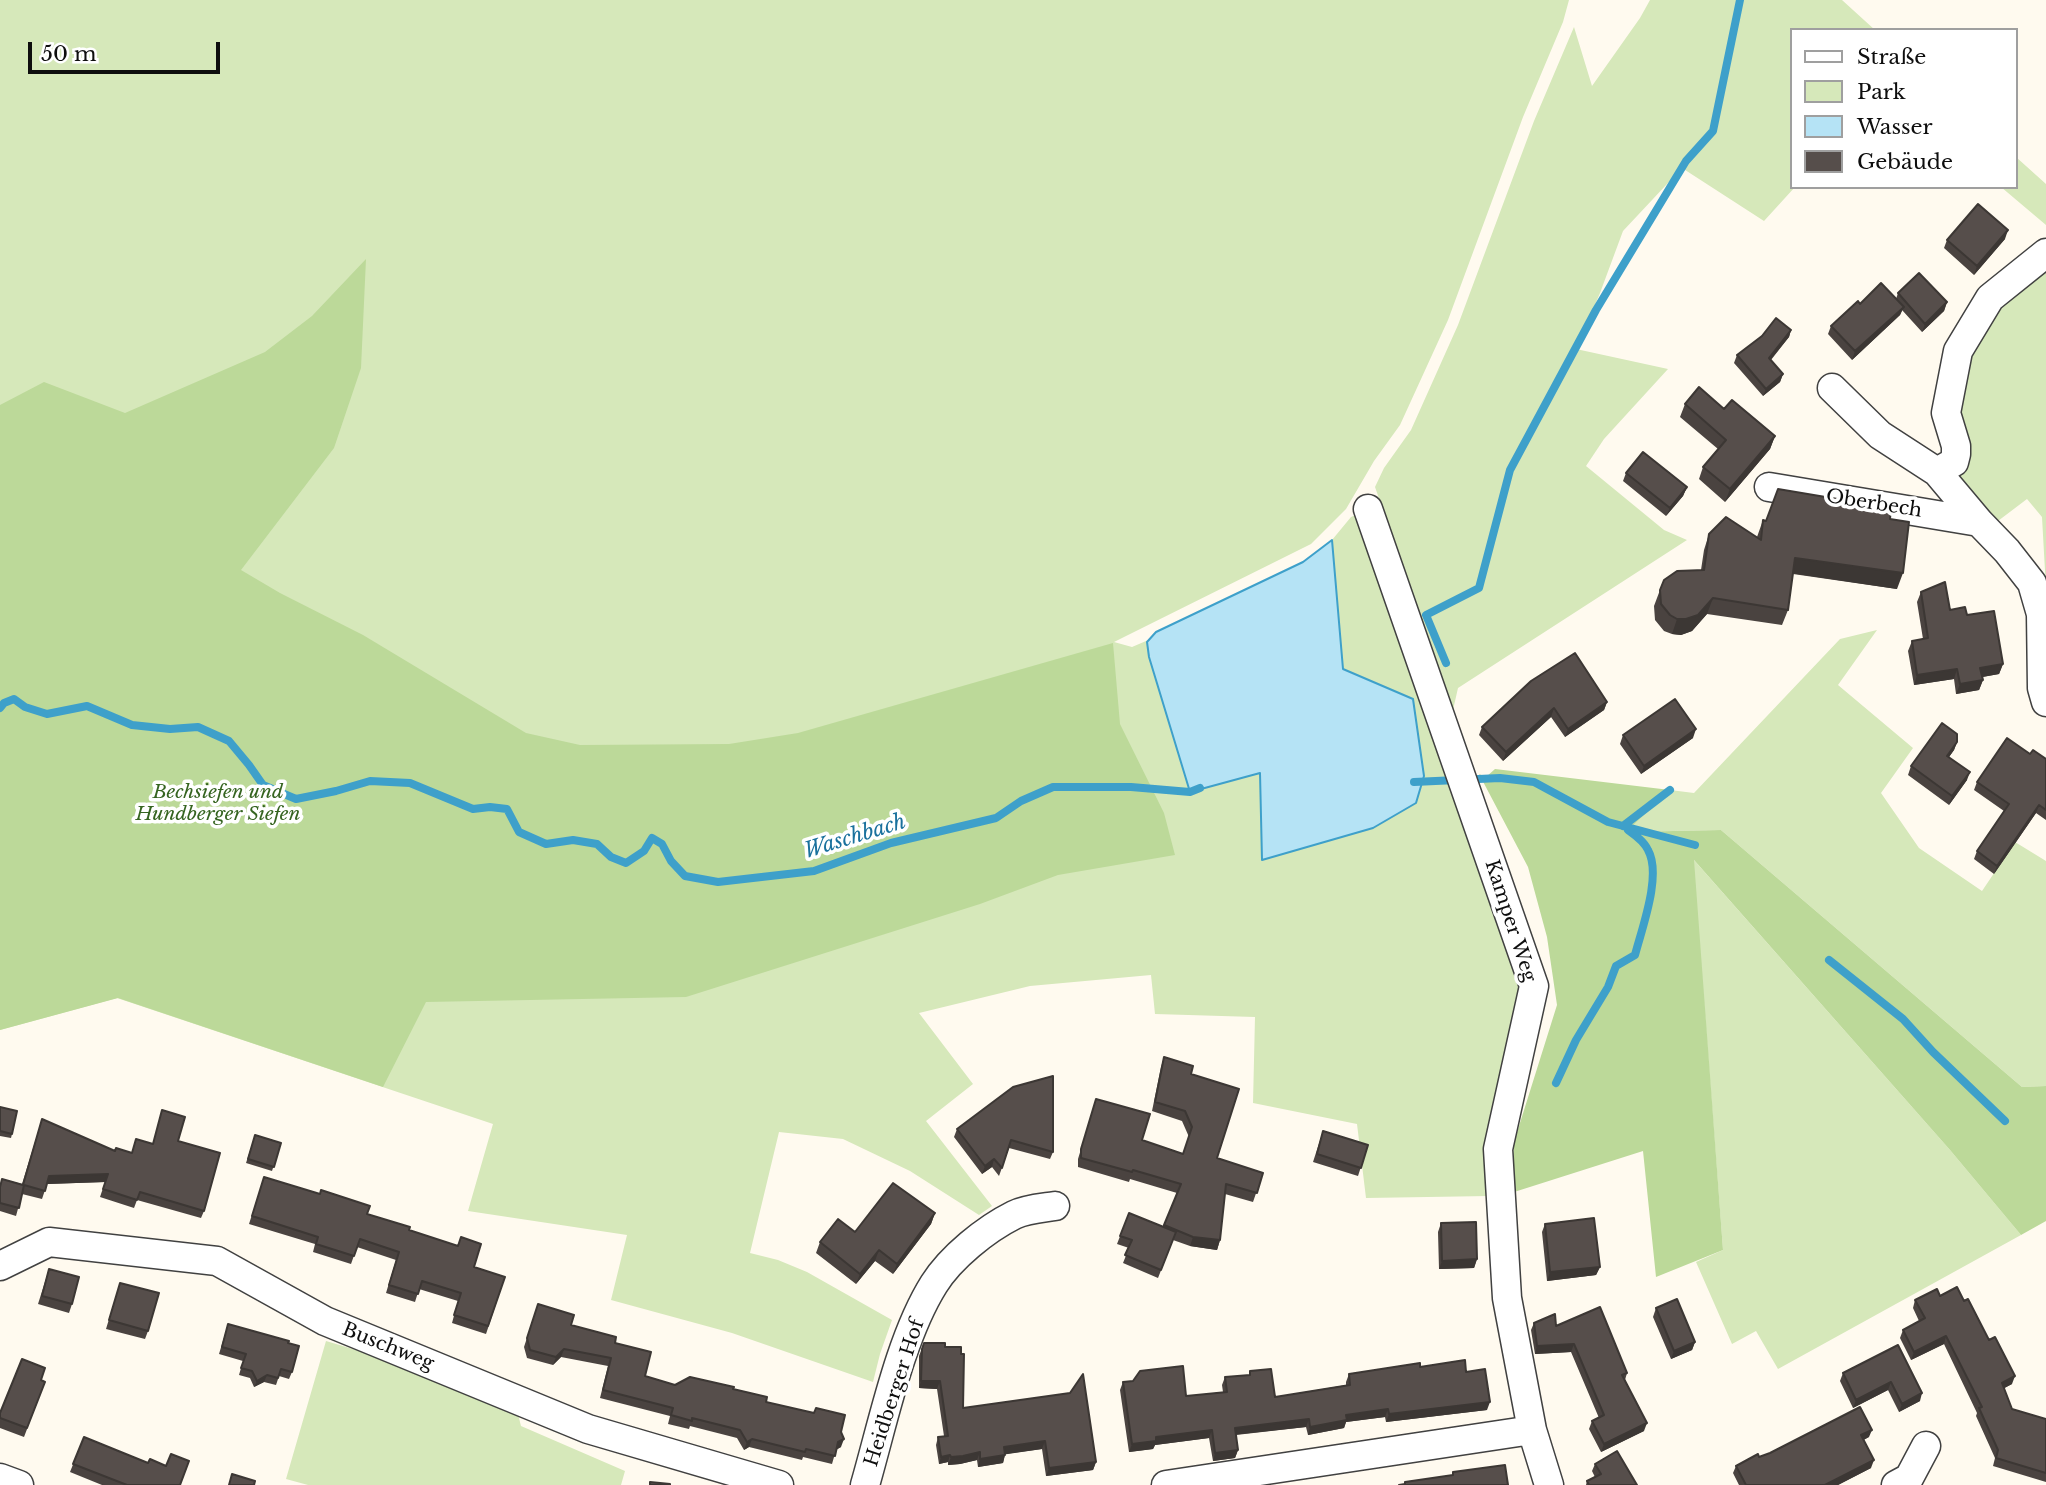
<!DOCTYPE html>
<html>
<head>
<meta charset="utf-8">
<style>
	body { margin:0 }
	#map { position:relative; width:2046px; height:1485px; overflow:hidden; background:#fffaef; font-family:"Libre Baskerville",serif }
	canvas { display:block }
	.legend { position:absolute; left:1790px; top:28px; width:228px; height:161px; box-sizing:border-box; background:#fff; border:2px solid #9f9f9f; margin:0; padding:9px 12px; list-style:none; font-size:21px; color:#0e0e0e }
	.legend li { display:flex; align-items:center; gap:14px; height:35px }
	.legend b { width:35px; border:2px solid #9f9f9f }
	.scale { position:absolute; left:28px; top:42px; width:192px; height:32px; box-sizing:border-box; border:4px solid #0e0e0e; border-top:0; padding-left:9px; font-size:21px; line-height:24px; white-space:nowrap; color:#0e0e0e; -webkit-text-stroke:5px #fff; paint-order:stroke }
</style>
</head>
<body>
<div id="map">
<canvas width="2046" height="1485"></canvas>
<ul class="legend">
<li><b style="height:9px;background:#fff"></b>Straße</li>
<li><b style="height:19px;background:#d6e8ba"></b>Park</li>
<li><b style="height:19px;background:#b5e3f5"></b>Wasser</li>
<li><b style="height:19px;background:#564e4b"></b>Gebäude</li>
</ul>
<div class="scale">50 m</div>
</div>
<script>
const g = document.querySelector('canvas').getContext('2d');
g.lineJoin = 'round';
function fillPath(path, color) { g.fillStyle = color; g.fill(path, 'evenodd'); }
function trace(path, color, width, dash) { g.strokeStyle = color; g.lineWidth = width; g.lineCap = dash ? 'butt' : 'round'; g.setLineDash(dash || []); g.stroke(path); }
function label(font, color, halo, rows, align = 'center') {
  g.font = font + ' "Libre Baskerville",serif'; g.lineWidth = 7; g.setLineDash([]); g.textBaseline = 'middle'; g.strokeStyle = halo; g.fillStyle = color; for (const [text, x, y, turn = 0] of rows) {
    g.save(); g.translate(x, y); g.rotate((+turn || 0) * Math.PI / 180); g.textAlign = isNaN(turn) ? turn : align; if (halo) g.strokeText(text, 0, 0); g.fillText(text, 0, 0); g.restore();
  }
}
fillPath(new Path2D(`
	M0 0H1569L1563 22 1523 117 1448 320 1400 425 1374 461 1346 509 1311 544 1114 642 1132 647 1153 638 1413 699 1343 670 1332 540 1351 517 1358 514 1535 1004 1489 1196 1366 1198 1357 1124 1253 1103 1255 1017 1155 1014 1151 975 1030 986 919 1013 973 1084 926 1121 992 1206 979 1215 910 1171 843 1139 779 1132 750 1253 778 1260 807 1272 892 1320 880 1354 873 1382 732 1333 611 1300 627 1235 468 1211 493 1124 117 998 0 1030Z
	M1650 0H1842L1875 30H1792V187H1795L1764 221 1682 168 1623 231 1600 293 1576 349 1668 369 1604 439 1586 466 1664 530 1687 540 1458 688 1453 710 1375 487 1384 468 1411 430 1458 325 1534 121 1574 27 1592 86 1640 18Z
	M2016 157 2046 184V225L2001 187H2016Z
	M2046 267V589L2042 517 2027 499 1994 524 1955 472 1954 430 1965 360 1979 326Z
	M1877 630 1838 685 1913 748 1881 793 1919 848 1982 891 2015 842 2046 861V1086L2022 1087 1721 830 1625 832 1670 790 1694 793 1840 639Z
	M1693 859 1950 1150 2021 1235 1778 1369 1756 1331 1732 1344 1696 1262 1723 1250Z
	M326 1341 393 1361 518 1414 521 1426 625 1471 621 1485H308L286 1479Z`), '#d6e8ba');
fillPath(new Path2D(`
	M366 259 361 368 334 448 241 570 280 593 363 635 526 733 580 745 729 744 798 733 1113 643 1120 724 1164 813 1175 855 1058 875 980 904 686 997 426 1002 383 1087 118 998 0 1030V405L44 382 125 413 265 352 312 316Z
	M1495 769 1670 790 1626 832 1721 830 2022 1087 2046 1086V1221L2021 1235 1950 1150 1694 860 1723 1250 1656 1277 1643 1151 1511 1193 1514 1142 1557 1005 1547 937 1528 867 1479 774 1486 777Z`), '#bcd999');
const water = new Path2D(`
	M1332 540 1343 669 1413 699 1424 776 1416 803 1373 828 1262 860 1260 773 1190 792 1149 657 1147 642 1156 632 1303 562Z`);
fillPath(water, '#b5e3f5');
trace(water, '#3ea0ca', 2);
trace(new Path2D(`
	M1446 663 1426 615 1479 588 1510 470 1596 310 1686 161 1713 131 1740 0
	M0 708 4 703 14 699 25 707 47 714 87 706 132 725 170 729 198 727 229 741 249 765 263 785 296 799 336 791 370 781 410 783 473 809 490 807 507 809 519 832 546 844 573 840 597 844 611 857 626 863 644 851 652 838 662 844 671 861 685 876 718 882 814 871 891 843 996 818 1021 801 1053 787H1131L1190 792 1200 788
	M1414 782 1500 778 1534 782 1608 822 1695 845
	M1623 826 1670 790
	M1829 960 1903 1019 1933 1052 2005 1121
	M1556 1083 1576 1040 1608 987 1616 966 1635 955C1642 928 1662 875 1648 850 1644 841 1635 835 1628 830`), '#3ea0ca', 8);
const minor = new Path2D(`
	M1832 388 1880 435 1937 472 1979 522 2007 551 2032 583 2041 614 2042 688 2046 702
	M1937 472 1954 462 1956 454V446L1946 413 1958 351 1990 298 2046 253
	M1769 487 1979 522
	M1368 509 1534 986 1498 1149 1507 1298 1532 1430 1549 1485
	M0 1266 49 1242 217 1261 325 1321 588 1429 779 1485
	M0 1478 19 1485
	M865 1485C883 1423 900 1338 934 1284 951 1257 986 1229 1014 1215 1026 1209 1042 1208 1055 1206
	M1166 1485 1532 1430
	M1896 1485 1909 1478 1926 1446`);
trace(minor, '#414141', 31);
trace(minor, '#fff', 28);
fillPath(new Path2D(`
	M2005 239 1974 275 1944 248 1947 240Z
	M1898 293 1947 302 1944 311 1922 332 1902 310 1900 315 1852 360 1828 334 1831 326 1860 304 1896 299Z
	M1791 330 1789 337 1771 360 1783 374 1780 382 1763 396 1734 363 1737 355Z
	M1685 404 1724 409 1775 436 1770 449 1725 502 1699 479 1703 467 1718 449 1680 417Z
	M1626 473 1687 487 1683 496 1666 516 1623 481Z
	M1890 519 1897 589 1793 574 1788 610 1782 625 1707 614 1692 631 1681 635 1672 634 1664 631 1655 620 1654 606 1660 590 1701 570 1704 550 1709 534 1757 537 1763 520 1766 521Z
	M1921 592 1950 610 1967 615 2003 664 1999 674 1982 677 1983 680 1979 690 1956 694 1954 679 1914 685 1908 651 1912 641 1923 639 1917 602Z
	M1531 681 1607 702 1604 710 1565 737 1551 717 1503 761 1479 735 1482 727Z
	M1623 735 1693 738 1641 774 1620 744Z
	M1957 742 1954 750 1949 757 1967 780 1949 805 1908 775 1911 766Z
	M2030 754 2046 759V820L2036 813 1994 874 1974 859 1977 851 2004 811 1974 790 1977 782Z
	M1164 1057 1191 1074 1217 1158 1263 1173 1253 1202 1225 1194 1220 1240 1217 1250 1190 1246 1173 1240 1158 1278 1123 1263 1129 1248 1117 1244 1129 1213 1164 1227 1177 1193 1130 1179 1129 1182 1078 1167V1159L1096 1099 1142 1140 1183 1154 1189 1137 1182 1121 1152 1111 1161 1067Z
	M1013 1087 1053 1152 1050 1159 1009 1148 999 1176 992 1167 982 1174 954 1137 957 1129Z
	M0 1107 12 1134 11 1138 0 1136Z
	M162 1110 178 1141 204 1211 201 1218 137 1200 134 1208 100 1197 105 1182 47 1184 42 1199 22 1194 16 1216 0 1211V1185L2 1179 22 1184 42 1119 115 1151 132 1153 153 1144Z
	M1323 1131 1368 1145 1358 1176 1313 1162Z
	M255 1135 281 1143 272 1171 246 1163Z
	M264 1177 367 1214 409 1230 474 1267 505 1277 486 1334 452 1323 458 1301 419 1289 415 1302 386 1293 396 1260 357 1247 351 1264 313 1252 315 1244 249 1224Z
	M935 1213 931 1224 893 1274 875 1261 856 1284 816 1253 820 1242 855 1232Z
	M1441 1223 1477 1259 1474 1268 1439 1269 1438 1232Z
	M1545 1224 1600 1267 1596 1275 1547 1281 1542 1232Z
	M49 1269 72 1304 69 1313 38 1304Z
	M120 1283 148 1331 145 1339 106 1329Z
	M1940 1296 1964 1301 2012 1384 2004 1388 2012 1409 2046 1419V1482L1993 1466 1995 1458 1976 1416 1977 1413 1944 1344 1911 1360 1900 1338 1903 1330 1919 1321 1913 1308 1915 1300Z
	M538 1304 571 1325 615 1343 645 1376 675 1385 733 1389 841 1432V1447L836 1450 832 1464 803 1457 802 1460 749 1447 744 1450 737 1438 690 1426 689 1429 668 1424 670 1416 600 1398 608 1366 561 1357 553 1365 527 1358 524 1347Z
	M1656 1308 1695 1342 1692 1350 1671 1359 1653 1317Z
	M1534 1323 1556 1326 1627 1373 1625 1380 1644 1431 1601 1452 1589 1429 1592 1421 1599 1418 1571 1352 1535 1354 1531 1330Z
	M228 1324 292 1372 289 1379 279 1376 276 1385 264 1382 254 1387 250 1378 239 1375 243 1361 219 1354Z
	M924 1343 945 1347 963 1408 1096 1462 1093 1470 1046 1476 1042 1449 1005 1454 1003 1463 978 1467 977 1460 960 1464 948 1465V1462L939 1464 936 1445 938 1437 944 1436 937 1389 919 1388V1356Z
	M1898 1345 1920 1401 1899 1412 1888 1390 1853 1408 1840 1381 1843 1373Z
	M1420 1367 1466 1372 1487 1410 1386 1422 1385 1417 1346 1422 1344 1428 1308 1435 1306 1427 1236 1435 1238 1450 1235 1458 1213 1461 1209 1438 1155 1445 1153 1449 1129 1452 1120 1390 1123 1382 1133 1381 1186 1396 1223 1392 1222 1385 1225 1377 1249 1375 1250 1371 1275 1397 1346 1385V1382L1349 1374Z
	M41 1380 45 1382 24 1437 0 1428V1413Z
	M84 1437 148 1463 180 1485H102L70 1472Z
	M1869 1437 1863 1440 1871 1468 1838 1485H1739L1733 1473 1736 1466 1759 1457Z
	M1595 1464 1637 1485H1586L1587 1481 1595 1477 1592 1471Z`), '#4a4340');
fillPath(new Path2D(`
	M2008 230 2005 239 1974 275 1977 266Z
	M1947 302 1944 311 1922 332 1925 324Z
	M1904 307 1900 315 1852 360 1855 351Z
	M1791 330 1789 337 1766 365 1769 358Z
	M1783 374 1780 382 1763 396 1766 389Z
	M1775 436 1770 449 1725 502 1730 489Z
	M1687 487 1683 496 1666 516 1670 508Z
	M1795 558 1903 573 1897 589 1790 573Z
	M1713 598 1707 614 1692 631 1681 635 1672 634 1677 619Z
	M2003 664 1999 674 1977 678 1980 668Z
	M1957 669 1954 679 1914 685 1917 675Z
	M1983 680 1979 690 1956 694 1960 684Z
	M1607 702 1604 710 1565 737 1568 729Z
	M1554 708 1551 717 1503 761 1506 752Z
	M1696 729 1693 738 1641 774 1644 766Z
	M1957 742 1954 750 1944 764 1947 756Z
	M1970 772 1967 780 1949 805 1952 796Z
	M2039 805 2036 813 1994 874 1997 866Z
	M994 1159 992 1167 982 1174 985 1166Z
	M108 1174 105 1182 47 1184 49 1176Z
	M935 1213 931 1224 893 1274 897 1264Z
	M1193 1237 1220 1240 1217 1250 1190 1246Z
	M879 1250 875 1261 856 1284 860 1274Z
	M1477 1259 1474 1268 1439 1269 1442 1261Z
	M1600 1267 1596 1275 1547 1281 1550 1272Z
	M1946 1336 1944 1344 1911 1360 1914 1352Z
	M1695 1342 1692 1350 1671 1359 1674 1351Z
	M1574 1344 1571 1352 1535 1354 1537 1346Z
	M564 1349 561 1357 553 1365 556 1357Z
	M267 1375 264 1382 254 1387 257 1381Z
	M2015 1376 2012 1384 1999 1391 2002 1383Z
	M921 1381H940L937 1389 919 1388Z
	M1891 1382 1888 1390 1853 1408 1856 1400Z
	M1922 1393 1920 1401 1899 1412 1902 1404Z
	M1490 1402 1487 1410 1386 1422 1389 1414Z
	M1388 1409 1385 1417 1346 1422 1344 1428 1308 1435 1310 1427 1346 1415Z
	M1309 1419 1306 1427 1232 1435 1235 1428Z
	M1647 1423 1644 1431 1601 1452 1604 1444Z
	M1212 1430 1209 1438 1155 1445 1153 1449 1129 1452 1132 1444 1156 1437Z
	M1872 1430 1869 1437 1858 1443 1861 1435Z
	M752 1439 749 1447 744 1450 747 1442Z
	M844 1439 841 1447 835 1450 838 1442Z
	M1045 1441 1042 1449 1001 1455 1004 1447Z
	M1238 1450 1235 1458 1213 1461 1215 1453Z
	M980 1452 977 1460 960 1464 948 1465 951 1457Z
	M950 1455 948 1462 939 1464 941 1457Z
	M1005 1455 1003 1463 978 1467 980 1459Z
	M1874 1460 1871 1468 1838 1485H1825Z
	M1096 1462 1093 1470 1046 1476 1049 1468Z`), '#3c3734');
const building = new Path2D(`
	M1978 204 2008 230 1977 266 1947 240Z
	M1919 273 1947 302 1925 324 1898 293Z
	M1881 283 1904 307 1855 351 1831 326 1858 301 1860 304Z
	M1776 318 1791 330 1769 358 1783 374 1766 389 1737 355 1762 336Z
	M1699 387 1724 409 1732 400 1775 436 1730 489 1703 467 1726 440 1685 404Z
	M1643 452 1687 487 1670 508 1626 473Z
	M1778 489 1891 508 1890 519 1909 522 1903 573 1795 558 1788 610 1713 598 1698 615 1686 619H1677L1670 615 1661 604 1660 590 1664 580 1677 571 1704 570 1709 534 1726 517 1761 540 1763 520 1766 521Z
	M1945 582 1950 610 1965 607 1967 615 1994 611 2003 664 1980 668 1983 680 1960 684 1957 669 1917 675 1912 641 1928 638 1921 592Z
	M1575 653 1607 702 1568 729 1554 708 1506 752 1482 727 1531 681Z
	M1675 699 1696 729 1644 766 1623 735Z
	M1942 723 1957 734V742L1947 756 1970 772 1952 796 1911 766Z
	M2007 738 2030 754 2033 750 2046 759V810L2039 805 1997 866 1977 851 2009 804 1977 782Z
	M1164 1057 1193 1066 1191 1074 1239 1089 1217 1158 1263 1173 1257 1193 1226 1184 1220 1240 1193 1237 1164 1225 1181 1184 1133 1170 1132 1172 1081 1158V1149L1096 1099 1150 1114 1142 1140 1183 1154 1192 1127 1185 1111 1155 1102Z
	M1053 1076V1152L1011 1140 1002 1168 994 1159 985 1166 957 1129 1013 1087Z
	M0 1107 17 1111 12 1134 0 1131Z
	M162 1110 185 1117 178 1141 220 1153 204 1211 140 1192 137 1200 103 1189 108 1174 49 1176 45 1191 24 1185 19 1208 0 1203V1187L2 1179 23 1185 42 1119 115 1151 116 1148 132 1153 136 1139 153 1144Z
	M1323 1131 1368 1145 1361 1168 1317 1154Z
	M255 1135 281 1143 274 1167 248 1159Z
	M264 1177 320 1194 321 1190 370 1206 367 1214 410 1227 409 1230 458 1246 461 1237 481 1244 474 1267 505 1277 488 1326 454 1315 461 1293 422 1281 418 1294 389 1285 399 1252 360 1239 354 1256 316 1244 318 1237 252 1216Z
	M893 1183 935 1213 897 1264 879 1250 860 1274 820 1242 838 1219 855 1232Z
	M1129 1213 1176 1232 1161 1270 1125 1255 1132 1240 1120 1236Z
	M1594 1218 1600 1267 1550 1272 1545 1224Z
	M1476 1222 1477 1259 1442 1261 1441 1223Z
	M49 1269 79 1277 72 1304 42 1296Z
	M120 1283 159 1293 148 1331 109 1320Z
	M1957 1287 1964 1301 1968 1299 1989 1340 1995 1337 2015 1376 2002 1383 2012 1409 2046 1419V1473L1996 1458 1998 1450 1979 1408 1982 1407 1946 1336 1914 1352 1903 1330 1925 1318 1915 1300 1937 1289 1940 1296Z
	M1677 1299 1695 1342 1674 1351 1656 1308Z
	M538 1304 574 1315 571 1325 616 1337 615 1343 651 1352 645 1376 675 1385 690 1377 734 1387 733 1389 767 1397 766 1402 814 1413 816 1408 845 1415 841 1432 844 1439 838 1442 835 1456 806 1449 805 1452 752 1439 747 1442 740 1430 692 1418V1421L671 1415 673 1408 603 1390 611 1358 564 1349 556 1357 530 1350 527 1338Z
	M1600 1307 1627 1373 1622 1375 1647 1423 1604 1444 1592 1421 1604 1415 1574 1344 1537 1346 1534 1323 1555 1314 1556 1326Z
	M228 1324 289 1341 288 1343 299 1346 292 1372 281 1369 278 1378 267 1375 257 1381 252 1371 241 1368 246 1354 222 1347Z
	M924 1343H945V1347H961V1354H964L963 1408 1070 1393 1083 1374 1096 1462 1049 1468 1045 1441 1004 1447 1005 1455 980 1459V1452L963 1456 951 1457 950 1455 941 1457 938 1437 948 1436 940 1381H921L922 1349Z
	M1898 1345 1922 1393 1902 1404 1891 1382 1856 1400 1843 1373Z
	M22 1359 45 1368 41 1380 45 1382 27 1428 0 1418V1413Z
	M1465 1360 1466 1372 1485 1369 1490 1402 1389 1414 1388 1409 1346 1415 1347 1420 1310 1427 1309 1419 1235 1428 1238 1450 1215 1453 1212 1430 1156 1437V1441L1132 1444 1123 1382 1133 1381 1140 1371 1183 1366 1186 1396 1227 1392 1225 1377 1250 1375V1371L1271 1369 1275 1397 1350 1385 1349 1374 1420 1363V1367Z
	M1860 1407 1872 1430 1861 1435 1874 1460 1825 1485H1746L1736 1466 1758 1454 1759 1457 1770 1453Z
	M84 1437 148 1463 150 1459 166 1466 171 1454 189 1461 180 1485H127L73 1464Z
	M1617 1451 1637 1485H1589L1587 1481 1601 1474 1595 1464Z
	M1505 1465 1508 1485H1399L1405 1484V1482L1453 1475V1472Z
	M232 1474 255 1481 254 1485H229Z
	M650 1482 670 1484V1485H650Z`);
fillPath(building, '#564e4b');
trace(building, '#3c3734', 2);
label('19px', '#0e0e0e', '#fff', [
	["Oberbech",1874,504,9],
	["Kamper Weg",1510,921,72],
	["Buschweg",388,1347,22],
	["Heidberger Hof",895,1393,-72]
]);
label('italic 19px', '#356420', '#fff', [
	["Bechsiefen und",218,793],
	["Hundberger Siefen",218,815]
]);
label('italic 21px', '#1a719d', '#fff', [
	["Waschbach",855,837,-17]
]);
</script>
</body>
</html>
